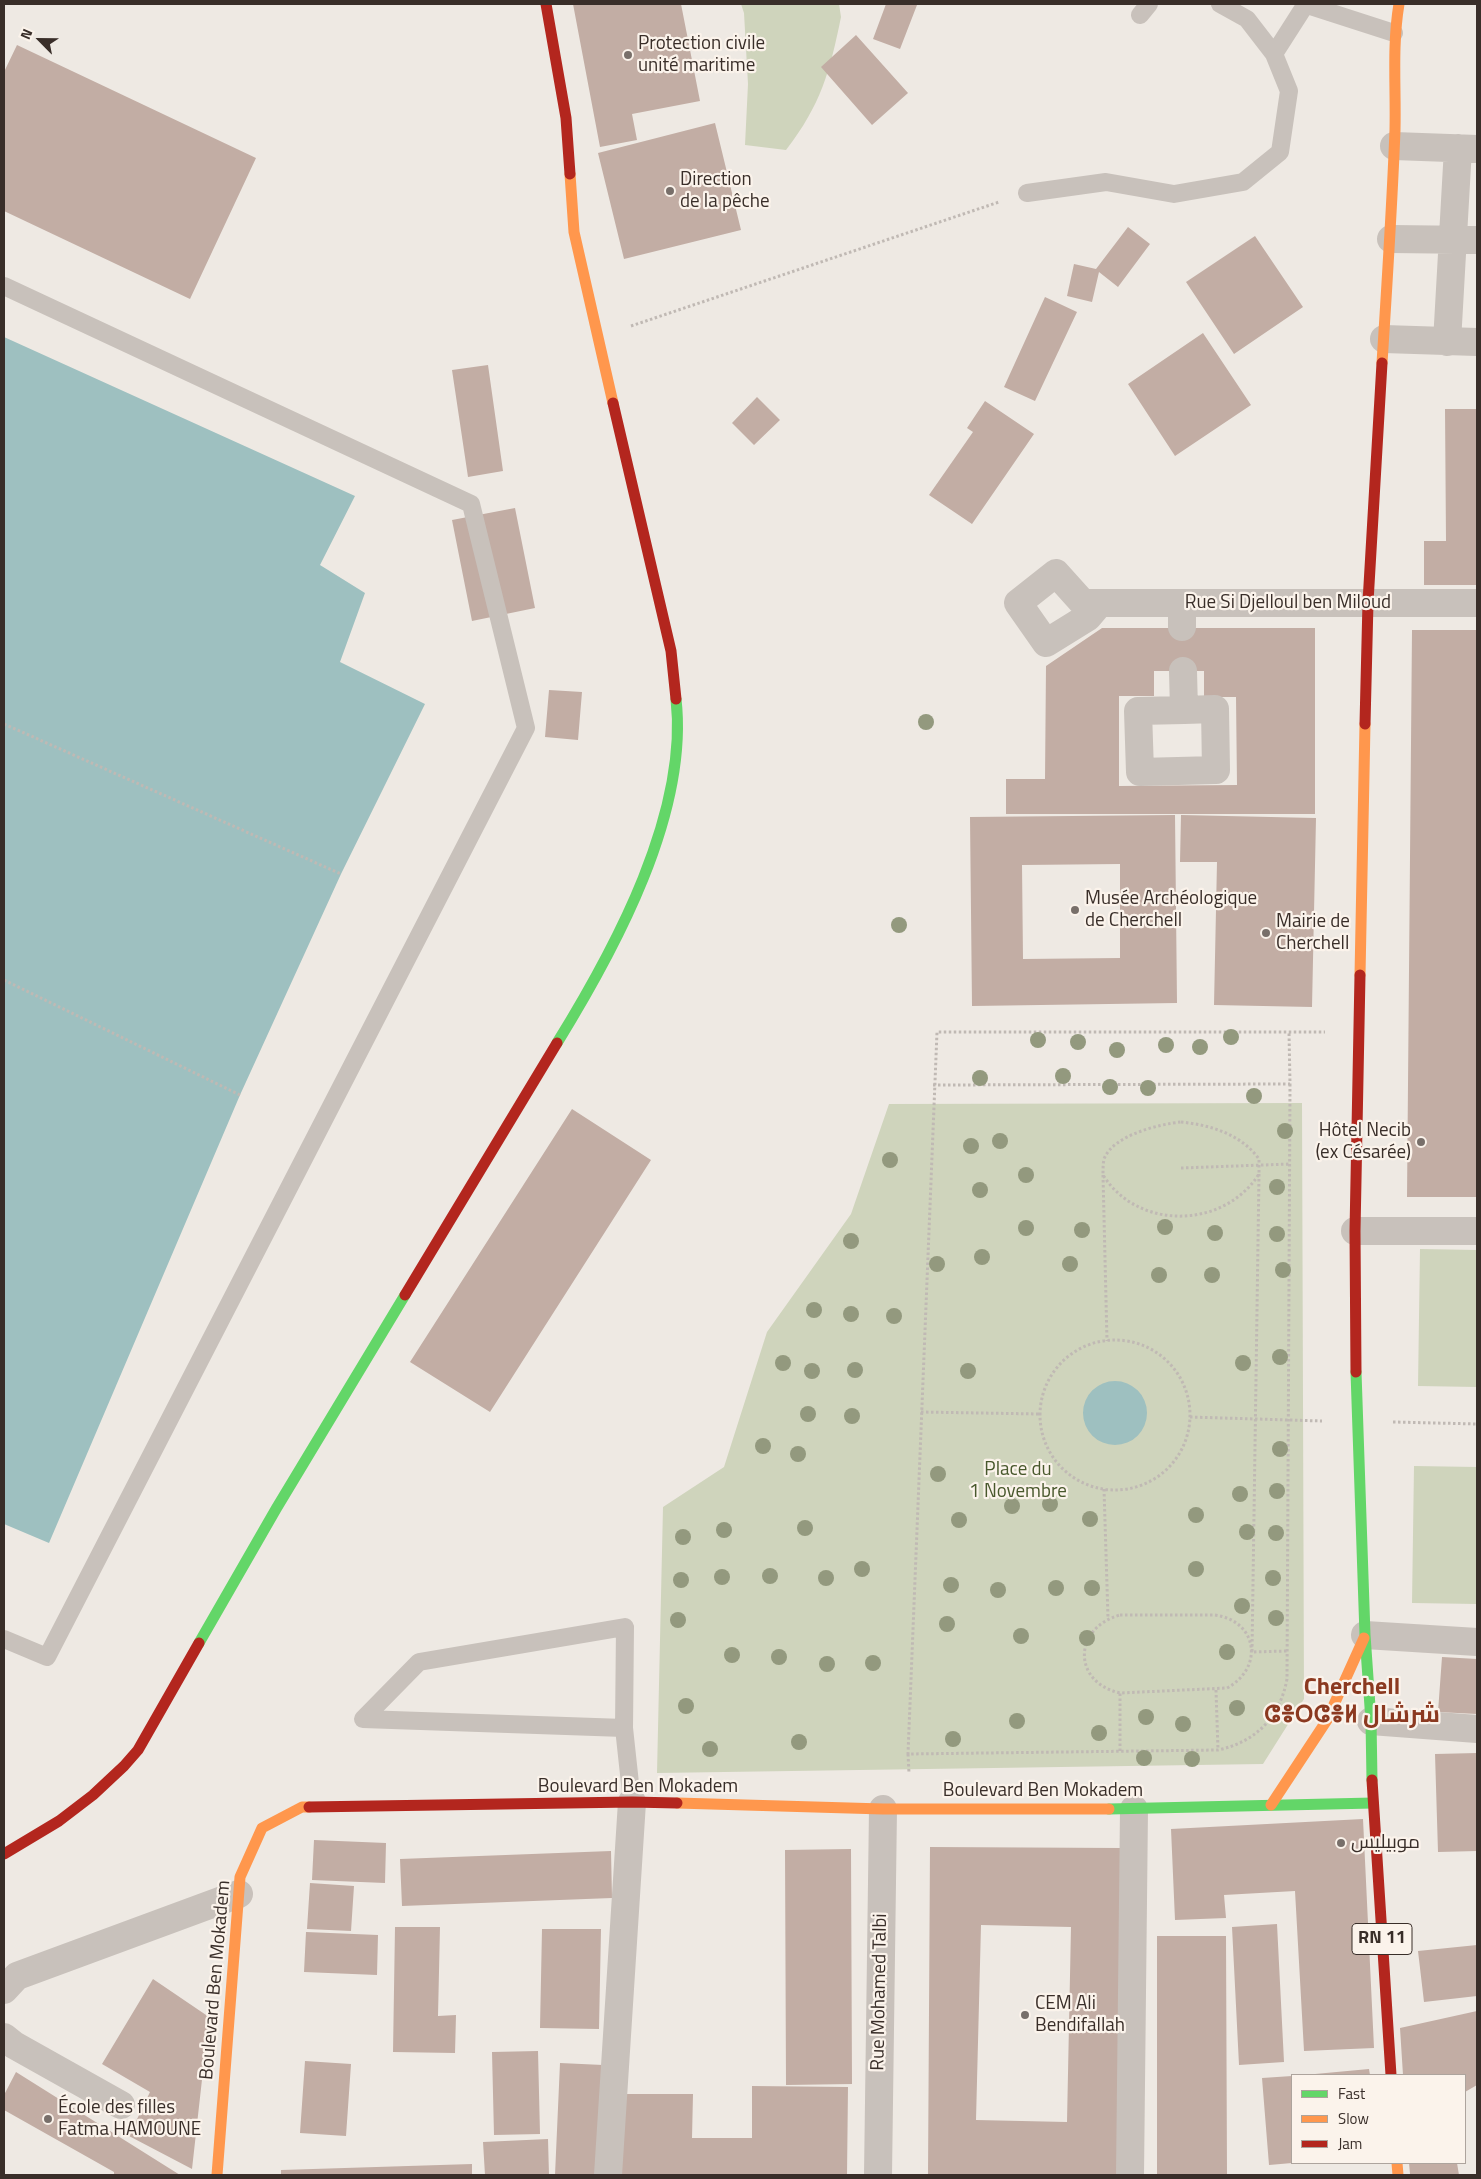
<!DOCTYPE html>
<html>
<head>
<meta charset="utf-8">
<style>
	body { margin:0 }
	#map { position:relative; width:1481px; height:2179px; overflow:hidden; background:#eee9e3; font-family:"Titillium Web",sans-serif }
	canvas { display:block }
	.frame { position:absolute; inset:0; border:5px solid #392e29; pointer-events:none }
	.legend { position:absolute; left:1291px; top:2074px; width:175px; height:90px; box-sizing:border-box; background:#fbf3eb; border:1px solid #ada49d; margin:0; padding:6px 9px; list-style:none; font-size:15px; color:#392e29 }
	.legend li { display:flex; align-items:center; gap:10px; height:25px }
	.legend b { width:25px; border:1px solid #ada49d }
	.north { position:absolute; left:15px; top:15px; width:50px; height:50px; -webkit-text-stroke:4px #fbf3eb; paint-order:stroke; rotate:293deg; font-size:14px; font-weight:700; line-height:20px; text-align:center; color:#392e29 }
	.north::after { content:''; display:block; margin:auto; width:18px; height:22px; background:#392e29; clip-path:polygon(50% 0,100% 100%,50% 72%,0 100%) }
</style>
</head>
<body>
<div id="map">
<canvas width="1481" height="2179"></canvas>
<div class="frame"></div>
<ul class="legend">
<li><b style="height:6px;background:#63d668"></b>Fast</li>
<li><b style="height:6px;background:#ff974d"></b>Slow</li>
<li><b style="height:6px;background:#b3261e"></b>Jam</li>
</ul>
<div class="north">N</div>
</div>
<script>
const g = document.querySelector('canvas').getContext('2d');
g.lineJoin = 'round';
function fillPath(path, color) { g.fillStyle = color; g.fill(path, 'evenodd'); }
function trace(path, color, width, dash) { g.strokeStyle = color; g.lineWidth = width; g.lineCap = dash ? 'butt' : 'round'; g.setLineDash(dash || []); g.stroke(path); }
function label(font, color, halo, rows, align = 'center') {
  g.font = font + ' "Titillium Web",Cairo,"Noto Sans Tifinagh",sans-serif'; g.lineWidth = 4.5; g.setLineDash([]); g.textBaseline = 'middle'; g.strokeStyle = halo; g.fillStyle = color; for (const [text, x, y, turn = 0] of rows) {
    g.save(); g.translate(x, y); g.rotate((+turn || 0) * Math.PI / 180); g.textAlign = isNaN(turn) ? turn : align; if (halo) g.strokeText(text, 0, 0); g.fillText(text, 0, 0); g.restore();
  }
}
fillPath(new Path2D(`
	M741 4H839L841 17C830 71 821 105 786 150L745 145 748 84 744 13Z
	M1302 1103 1304 1699 1263 1764 657 1773 663 1507 724 1467 767 1332 851 1214 889 1104Z
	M1420 1249 1477 1250V1387L1418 1386Z
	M1414 1466 1477 1467V1604L1412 1603Z`), '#cfd4bc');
fillPath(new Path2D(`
	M4 337 355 496 320 565 365 593 340 662 425 704 341 874 240 1095 49 1543 4 1524Z
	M1083 1413a32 32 0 1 1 64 0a32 32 0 1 1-64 0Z`), '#9ec0c0');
fillPath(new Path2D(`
	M573 4H681L700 101 632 114 637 140 600 147Z
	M886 4 917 5 900 49 873 39Z
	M856 35 908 93 872 125 821 67Z
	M17 45 256 158 190 299 4 211V72Z
	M715 123 741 230 624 259 598 153Z
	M1128 227 1150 244 1118 287 1099 272 1092 302 1067 296 1074 264 1096 269Z
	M1255 236 1303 307 1234 354 1186 282Z
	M1045 297 1077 312 1035 401 1004 387Z
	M1203 333 1251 405 1175 456 1128 384Z
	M488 365 503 471 468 477 452 370Z
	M757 397 780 420 754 445 732 423Z
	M985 401 1034 434 972 524 929 495 973 432 967 428Z
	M1445 409H1477V585H1424V541H1446Z
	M515 508 535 608 472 621 452 520Z
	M1102 628H1315V814H1006V779H1045L1046 666ZM1154 671H1204V697H1236L1237 785 1119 786V696H1154Z
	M1412 630H1477V1197H1407Z
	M549 690 582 692 578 740 545 737Z
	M1175 815 1177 1003 972 1006 970 817ZM1120 864V958L1023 959 1022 865Z
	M1181 815 1316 818 1312 1007 1214 1005 1217 862H1180Z
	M572 1109 651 1160 490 1412 410 1362Z
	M1442 1657 1477 1659V1714L1438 1712Z
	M1477 1753V1851L1438 1852 1435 1754Z
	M1363 1819 1374 2048 1304 2051 1295 1891 1224 1895 1226 1918 1175 1920 1171 1829Z
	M314 1840 386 1843 385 1883 312 1880Z
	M930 1847 1121 1848 1119 2175H928ZM981 1925 1071 1927 1067 2122 976 2120Z
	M851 1849 852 2084 786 2085 785 1850Z
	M611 1851 612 1898 402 1906 400 1859Z
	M310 1883 354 1886 351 1931 307 1929Z
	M1277 1924 1284 2062 1239 2065 1232 1927Z
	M395 1927H440L438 2016 456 2015 455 2053 393 2052Z
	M542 1929H601L599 2029 540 2028Z
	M306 1932 378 1935 377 1975 304 1972Z
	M1157 1936H1226L1227 2175H1157Z
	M1477 1945V1996L1424 2002 1418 1951Z
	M153 1979 209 2017 192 2169 129 2136 150 2092 102 2064Z
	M1477 2011V2085L1465 2092V2075H1403L1400 2028Z
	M538 2051 540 2134 494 2135 492 2052Z
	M305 2061 351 2064 346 2136 300 2133Z
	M560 2063 603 2065 599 2175H555Z
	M1369 2069 1370 2075H1315V2074Z
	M16 2072 180 2175H114V2172L4 2110V2095Z
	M1292 2076V2163L1269 2165 1262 2078Z
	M752 2086 848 2087 847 2175H612L613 2094H693L692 2138H752Z
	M548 2139 549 2175H485L483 2142Z
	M1409 2163H1457L1459 2175 1410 2174Z
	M472 2164V2175H281V2170Z`), '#c2ada4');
trace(new Path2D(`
	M631 326 999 202
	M4 724 341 874
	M4 980 240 1095
	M1290 1084 1287 1679C1280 1717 1256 1742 1218 1750L908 1754 937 1032H1325
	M933 1085 1290 1084 1289 1032
	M1181 1122C1210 1125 1241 1134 1259 1159V1174C1224 1229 1138 1231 1103 1175 1103 1169 1103 1164 1104 1159 1113 1135 1160 1124 1181 1122Z
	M1181 1168 1290 1164
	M1259 1174 1252 1652 1287 1651
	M1103 1175 1107 1341
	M1040 1415a75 75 0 1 1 150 0a75 75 0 1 1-150 0Z
	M921 1412 1040 1414
	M1190 1417 1322 1421
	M1393 1422 1477 1424
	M1104 1489 1108 1618
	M1120 1615H1215C1258 1621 1264 1668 1227 1688L1120 1693C1072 1682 1073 1628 1120 1615Z
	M1216 1690 1218 1750
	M1120 1751V1693
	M908 1754 909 1773`), '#c0b9b4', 3, [2.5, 2.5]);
trace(new Path2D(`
	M1304 4 1394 33
	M1140 15 1149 4
	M1274 54 1306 4
	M1027 193 1106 182 1174 194 1243 182 1280 152 1289 91 1274 54 1247 19 1220 4
	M4 286 471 504 526 728 47 1657 4 1639
	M625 1627 624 1728 363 1719 419 1662Z
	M624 1728 632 1802`), '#c8c1bb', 18);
trace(new Path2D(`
	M1394 146 1477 149
	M1391 239 1477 240
	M1384 339 1477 342
	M1447 342 1458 148
	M1099 604 1088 617 1046 643 1018 603 1056 573 1083 603H1477
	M1182 604V627
	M1183 671 1184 710 1215 709 1216 770 1140 772 1138 711 1184 710
	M1355 1231H1477
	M1365 1635 1477 1642
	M1371 1721 1477 1729
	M4 1990 17 1976 239 1894
	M4 2037 14 2045 121 2105
	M608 2175 632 1802
	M878 2175 883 1809
	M1130 2175 1134 1809`), '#c8c1bb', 28);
trace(new Path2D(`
	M557 1043C615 949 689 813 676 699
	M1356 1372 1365 1635 1371 1721 1372 1780
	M199 1643 276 1509 405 1295
	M1109 1809 1373 1803`), '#63d668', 11);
trace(new Path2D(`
	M570 174 574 232 613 403
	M1382 363C1387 285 1392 208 1395 130 1396 87 1392 46 1399 4
	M1360 975 1365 724
	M677 1803 883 1809H1109
	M1271 1805 1327 1720 1364 1638
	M1397 2163 1398 2175
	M217 2175 240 1877 262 1828 302 1807H309`), '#ff974d', 11);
trace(new Path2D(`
	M546 4 566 118 570 174
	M613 403 671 651 676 699
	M1365 724 1368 602 1382 363
	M405 1295 557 1043
	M1356 1372 1355 1231 1360 975
	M1372 1780 1391 2075
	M309 1807 632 1802 677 1803
	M4 1854 59 1821 93 1795 124 1766 138 1750 199 1643`), '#b3261e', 11);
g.fillStyle = '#93997e';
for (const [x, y] of [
	[926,722],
	[899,925],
	[1231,1037],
	[1038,1040],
	[1078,1042],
	[1166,1045],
	[1200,1047],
	[1117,1050],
	[1063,1076],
	[980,1078],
	[1110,1087],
	[1148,1088],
	[1254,1096],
	[1285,1131],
	[1000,1141],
	[971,1146],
	[890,1160],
	[1026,1175],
	[1277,1187],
	[980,1190],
	[1165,1227],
	[1026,1228],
	[1082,1230],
	[1215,1233],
	[1277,1234],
	[851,1241],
	[982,1257],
	[937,1264],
	[1070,1264],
	[1283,1270],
	[1159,1275],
	[1212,1275],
	[814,1310],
	[851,1314],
	[894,1316],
	[1280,1357],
	[783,1363],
	[1243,1363],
	[855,1370],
	[812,1371],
	[968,1371],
	[808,1414],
	[852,1416],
	[763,1446],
	[1280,1449],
	[798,1454],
	[938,1474],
	[1277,1491],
	[1240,1494],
	[1050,1504],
	[1012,1506],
	[1196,1515],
	[1090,1519],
	[959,1520],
	[805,1528],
	[724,1530],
	[1247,1532],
	[1276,1533],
	[683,1537],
	[862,1569],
	[1196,1569],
	[770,1576],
	[722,1577],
	[826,1578],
	[1273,1578],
	[681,1580],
	[951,1585],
	[1056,1588],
	[1092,1588],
	[998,1590],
	[1242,1606],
	[1276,1618],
	[678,1620],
	[947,1624],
	[1021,1636],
	[1087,1638],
	[1227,1652],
	[732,1655],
	[779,1657],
	[873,1663],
	[827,1664],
	[686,1706],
	[1237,1708],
	[1146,1717],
	[1017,1721],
	[1183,1724],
	[1099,1733],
	[953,1739],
	[799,1742],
	[710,1749],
	[1144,1758],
	[1192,1759]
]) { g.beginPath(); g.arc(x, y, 8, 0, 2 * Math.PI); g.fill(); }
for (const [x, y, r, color] of [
	[628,55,5,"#786f6a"],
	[670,191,5,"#786f6a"],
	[1075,910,5,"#786f6a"],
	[1266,933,5,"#786f6a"],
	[1421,1142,5,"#786f6a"],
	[1341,1843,5,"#786f6a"],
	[1025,2015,5,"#786f6a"],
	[48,2119,5,"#786f6a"]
]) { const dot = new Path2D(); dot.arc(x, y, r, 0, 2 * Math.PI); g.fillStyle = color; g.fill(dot); trace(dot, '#fbf3eb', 2); }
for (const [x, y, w] of [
	[1382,1939,60]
]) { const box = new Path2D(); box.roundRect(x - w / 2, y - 15.5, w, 31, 4); g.fillStyle = '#fbf3eb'; g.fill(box); trace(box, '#392e29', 1); }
label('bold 18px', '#392e29', null, [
	["RN 11",1382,1939]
]);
label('19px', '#392e29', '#fbf3eb', [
	["Protection civile",638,44],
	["unité maritime",638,66],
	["Direction",680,180],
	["de la pêche",680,202],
	["Musée Archéologique",1085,899],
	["de Cherchell",1085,921],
	["Mairie de",1276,922],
	["Cherchell",1276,944],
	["Hôtel Necib",1411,1131,"right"],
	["(ex Césarée)",1411,1153,"right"],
	["موبيليس",1351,1843],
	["CEM Ali",1035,2004],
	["Bendifallah",1035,2026],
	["École des filles",58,2108],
	["Fatma HAMOUNE",58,2130]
], 'left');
label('19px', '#392e29', '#fbf3eb', [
	["Rue Si Djelloul ben Miloud",1288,603],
	["Boulevard Ben Mokadem",638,1787],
	["Boulevard Ben Mokadem",1043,1791],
	["Boulevard Ben Mokadem",216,1980,-85],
	["Rue Mohamed Talbi",880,1992,-89]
]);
label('19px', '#48582c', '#fbf3eb', [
	["Place du",1018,1470],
	["1 Novembre",1018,1492]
]);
label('bold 24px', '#8b3920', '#fbf3eb', [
	["Cherchell",1352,1688],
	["ⵛⴻⵔⵛⴻⵍ شرشال",1352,1716]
]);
</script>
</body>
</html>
